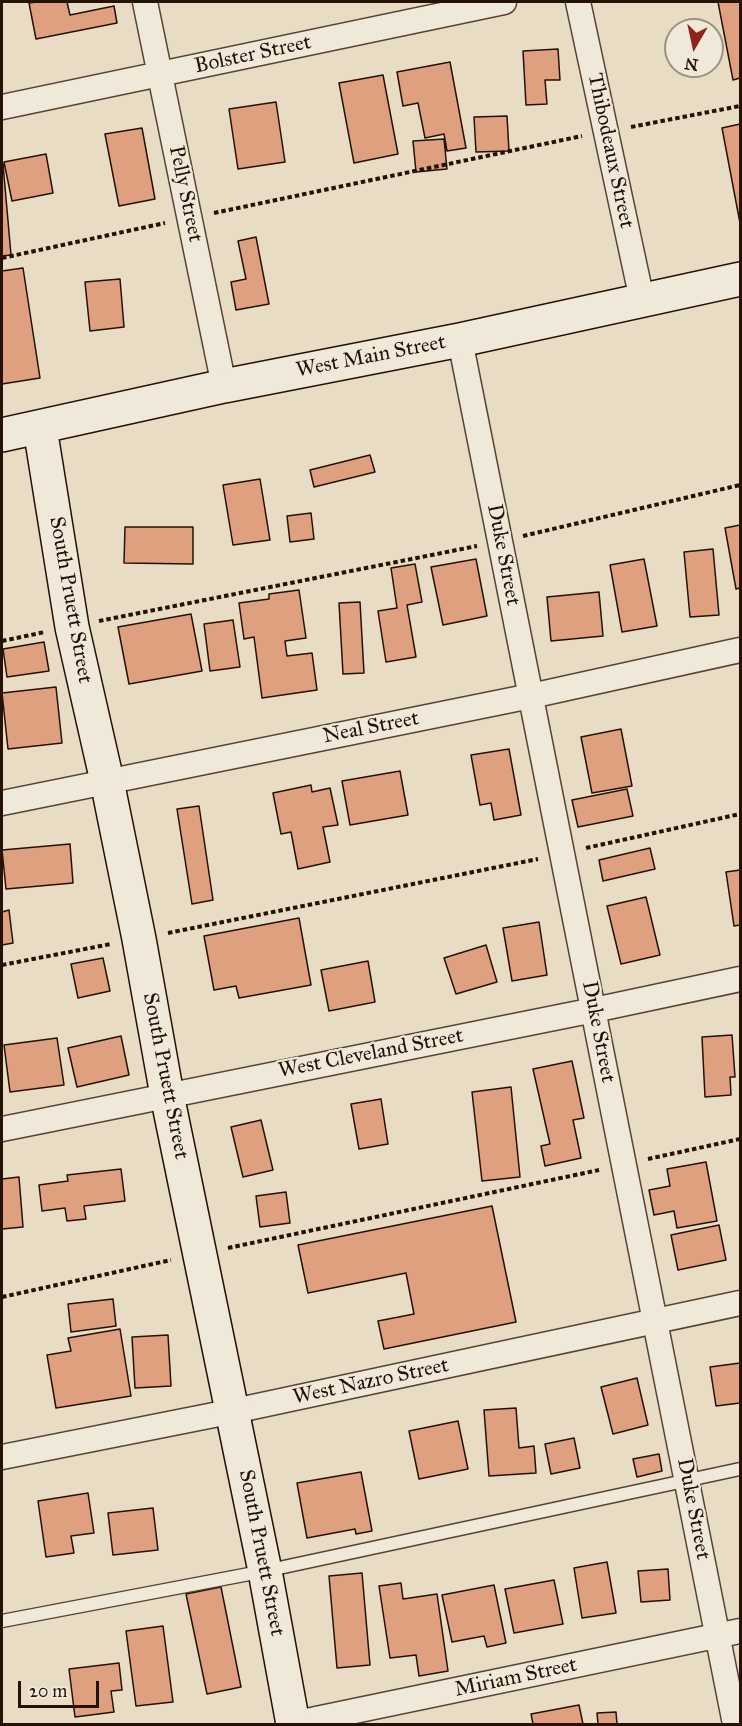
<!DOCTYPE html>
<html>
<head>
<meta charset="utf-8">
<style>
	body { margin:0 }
	#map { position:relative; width:742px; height:1726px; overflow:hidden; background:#e8dcc4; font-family:"IM FELL Great Primer",serif }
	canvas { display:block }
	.frame { position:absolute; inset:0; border:3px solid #251105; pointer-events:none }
	.north { position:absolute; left:664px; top:18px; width:60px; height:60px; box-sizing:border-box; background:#f0e8d9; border:2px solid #9f9284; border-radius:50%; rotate:189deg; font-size:16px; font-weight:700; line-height:24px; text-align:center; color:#251105 }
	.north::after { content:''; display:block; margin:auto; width:21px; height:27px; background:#8f2418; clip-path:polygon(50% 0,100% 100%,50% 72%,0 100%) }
	.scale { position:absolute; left:18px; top:1681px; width:81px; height:27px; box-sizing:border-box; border:3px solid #251105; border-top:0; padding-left:8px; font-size:18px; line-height:21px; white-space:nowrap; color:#251105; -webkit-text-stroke:4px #f0e8d9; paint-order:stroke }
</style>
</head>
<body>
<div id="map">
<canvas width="742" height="1726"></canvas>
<div class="frame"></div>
<div class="north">N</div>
<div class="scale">20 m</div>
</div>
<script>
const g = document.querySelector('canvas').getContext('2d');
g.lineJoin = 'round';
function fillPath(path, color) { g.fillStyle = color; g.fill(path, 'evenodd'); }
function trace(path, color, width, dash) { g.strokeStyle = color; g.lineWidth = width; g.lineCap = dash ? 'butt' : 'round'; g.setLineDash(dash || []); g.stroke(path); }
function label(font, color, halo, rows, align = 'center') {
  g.font = font + ' "IM FELL Great Primer",serif'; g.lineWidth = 4.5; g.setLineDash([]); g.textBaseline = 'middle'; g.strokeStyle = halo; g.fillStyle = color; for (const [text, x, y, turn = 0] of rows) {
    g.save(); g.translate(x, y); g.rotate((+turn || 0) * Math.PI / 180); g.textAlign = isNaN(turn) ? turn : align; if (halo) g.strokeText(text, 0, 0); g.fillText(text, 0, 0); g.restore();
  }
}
const building = new Path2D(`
	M37 2H67L70 15 114 6 117 23 36 39 29 3Z
	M718 2H740V78L733 80Z
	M558 49 560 80H545L547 104 526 105 523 51Z
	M450 62 466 148 447 151 444 134 425 138 418 103 403 106 397 72Z
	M383 75 398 154 354 163 339 83Z
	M276 102 285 162 238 169 229 109Z
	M507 116 509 151 476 152 474 117Z
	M740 124V223L722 128Z
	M142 128 155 199 119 206 105 134Z
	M444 139 447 169 416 172 413 141Z
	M46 154 53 193 12 201 4 162Z
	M2 164H3L11 255 2 256Z
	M256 237 269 304 236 310 231 282 246 279 238 241Z
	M23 268 40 378 2 384V271Z
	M120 279 124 327 90 331 85 282Z
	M370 455 375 472 314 487 310 470Z
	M260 479 270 540 233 545 223 485Z
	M311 513 314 539 290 542 287 516Z
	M740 525V588L736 589 725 528Z
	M125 527H193V564L124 563Z
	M713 549 719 615 690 617 684 552Z
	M476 559 487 616 443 625 431 567Z
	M644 559 657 626 622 632 610 565Z
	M415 564 422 602 407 605 416 657 386 662 378 611 397 608 391 568Z
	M299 590 306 638 285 641 287 656 312 653 317 690 262 698 254 637 244 639 239 603 269 599V594Z
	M599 592 603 636 551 641 547 597Z
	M360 602 364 673 343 674 339 603Z
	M191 614 202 671 129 684 118 627Z
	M233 620 240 667 210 671 204 624Z
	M44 642 49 671 7 677 3 649Z
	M56 687 62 743 8 749 2 693Z
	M621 729 632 786 592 793 581 737Z
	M509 749 521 815 494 820 491 803 480 805 471 755Z
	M400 771 408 815 350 825 342 781Z
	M311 785 312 792 330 788 338 825 323 827 330 862 298 869 291 832 281 834 273 793Z
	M627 789 633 816 578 827 572 800Z
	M199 806 213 900 192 904 177 809Z
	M70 844 73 883 6 889 2 850Z
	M650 848 655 869 603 881 599 860Z
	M740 870V925L734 926 726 872Z
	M646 897 660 955 621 964 607 906Z
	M9 910 13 943 2 945V912Z
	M299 918 311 985 239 998 236 986 214 990 204 936Z
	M539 922 547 975 512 981 503 928Z
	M486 945 497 982 456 994 444 958Z
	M103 958 110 991 78 998 71 964Z
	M368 961 375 1002 329 1011 321 970Z
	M732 1035 735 1077H730L731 1095 705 1097 702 1037Z
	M121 1036 129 1075 77 1087 68 1048Z
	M57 1038 64 1085 10 1092 4 1045Z
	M572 1061 584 1118 573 1120 581 1158 545 1166 541 1146 550 1144 533 1069Z
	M511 1087 520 1177 482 1181 472 1092Z
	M381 1099 388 1144 359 1149 351 1104Z
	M261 1120 273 1170 243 1177 231 1127Z
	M706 1162 717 1221 677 1228 674 1211 654 1215 649 1190 670 1186 667 1169Z
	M121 1169 125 1201 84 1206 86 1219 67 1221 65 1208 42 1211 39 1185 68 1181 67 1175Z
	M19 1177 23 1227 2 1229V1179Z
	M286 1192 290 1223 260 1227 256 1196Z
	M492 1206 516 1322 384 1349 378 1321 414 1314 406 1273 308 1293 298 1245Z
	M719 1225 726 1260 678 1270 671 1235Z
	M113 1299 116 1326 71 1332 68 1304Z
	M120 1329 131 1396 56 1408 47 1355 71 1351 68 1338Z
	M168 1335 171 1386 135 1388 132 1337Z
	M740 1363V1403L716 1406 710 1367Z
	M637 1378 648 1425 613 1434 601 1387Z
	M516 1408 519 1448 534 1446 536 1473 489 1476 484 1410Z
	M458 1421 468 1469 419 1479 409 1431Z
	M574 1438 580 1468 551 1474 545 1444Z
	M659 1454 662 1471 637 1477 633 1459Z
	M361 1472 372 1531 356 1534 355 1529 307 1538 297 1483Z
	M88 1493 94 1533 71 1536 74 1553 46 1557 38 1501Z
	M153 1508 158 1550 113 1555 108 1513Z
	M607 1562 616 1613 582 1618 574 1568Z
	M668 1569 670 1600 641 1602 638 1571Z
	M362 1573 370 1665 337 1668 329 1576Z
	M554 1580 563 1624 514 1633 505 1589Z
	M401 1583 403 1599 437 1594 448 1671 419 1676 416 1655 390 1658 379 1586Z
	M494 1585 506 1643 487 1647 484 1636 452 1642 442 1595Z
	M221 1587 241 1687 207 1694 186 1594Z
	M163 1626 173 1702 136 1706 126 1631Z
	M119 1663 122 1690 111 1691 114 1712 75 1717 69 1669Z
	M579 1705 583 1724H533L531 1714Z
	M616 1712 617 1724H598L597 1713Z`);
fillPath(building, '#dfa080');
trace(building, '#251105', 1.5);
const lane = new Path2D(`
	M2 1621 265 1571 740 1469`);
const street = new Path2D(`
	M145 2 224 386
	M578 2 642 300
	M2 107 504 2
	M460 340 735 1724
	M2 803 531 696 740 650
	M2 1129 594 1010 740 979
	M2 1457 234 1411 740 1303
	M292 1724 740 1631`);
const secondary = new Path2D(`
	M40 428 72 627 107 781 139 939 167 1095 265 1571 293 1724
	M2 435 224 386 460 340 740 279`);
trace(lane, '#564435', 15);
trace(street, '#564435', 27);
trace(secondary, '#251105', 36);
trace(new Path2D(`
	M631 127 740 106
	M214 213 582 136
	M2 258 165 223
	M523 536 740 485
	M99 621 477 546
	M2 641 45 632
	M586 848 740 814
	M168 933 538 859
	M2 965 111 944
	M648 1159 740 1139
	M228 1248 599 1170
	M2 1297 171 1260`), '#251105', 4, [4.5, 3]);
trace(lane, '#f0e8d9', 12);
trace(street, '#f0e8d9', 24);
trace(secondary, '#f0e8d9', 33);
label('21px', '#251105', '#f0e8d9', [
	["Bolster Street",253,55,-12],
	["Thibodeaux Street",610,151,78],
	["Pelly Street",185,194,78],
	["West Main Street",371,357,-11],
	["Duke Street",503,555,79],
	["South Pruett Street",70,600,80],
	["Neal Street",371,728,-11],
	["Duke Street",598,1032,79],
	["West Cleveland Street",371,1054,-11],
	["South Pruett Street",165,1076,79],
	["West Nazro Street",371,1382,-12],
	["Duke Street",693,1509,79],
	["South Pruett Street",261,1553,79],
	["Miriam Street",516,1678,-12]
]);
</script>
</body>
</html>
